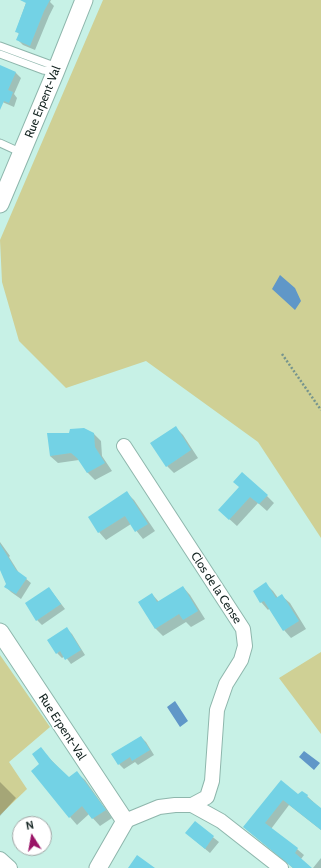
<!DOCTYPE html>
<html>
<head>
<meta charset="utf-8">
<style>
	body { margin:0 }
	#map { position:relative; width:321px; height:868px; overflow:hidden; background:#c7f1e6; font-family:Cabin,sans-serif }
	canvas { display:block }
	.north { position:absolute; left:12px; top:816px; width:40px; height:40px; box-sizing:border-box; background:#fff; border:1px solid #a1a7a6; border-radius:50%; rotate:349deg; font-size:11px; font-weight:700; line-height:16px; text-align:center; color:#132320 }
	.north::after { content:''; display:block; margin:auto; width:14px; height:18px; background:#9a1467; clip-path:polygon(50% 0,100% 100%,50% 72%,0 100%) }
</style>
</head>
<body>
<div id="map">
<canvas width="321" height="868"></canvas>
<div class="north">N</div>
</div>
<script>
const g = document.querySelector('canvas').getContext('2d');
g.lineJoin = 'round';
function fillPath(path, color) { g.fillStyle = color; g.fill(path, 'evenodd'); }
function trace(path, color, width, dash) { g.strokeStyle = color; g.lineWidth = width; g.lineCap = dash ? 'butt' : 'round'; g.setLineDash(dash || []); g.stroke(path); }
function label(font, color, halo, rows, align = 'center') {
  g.font = font + ' Cabin,sans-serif'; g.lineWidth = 3.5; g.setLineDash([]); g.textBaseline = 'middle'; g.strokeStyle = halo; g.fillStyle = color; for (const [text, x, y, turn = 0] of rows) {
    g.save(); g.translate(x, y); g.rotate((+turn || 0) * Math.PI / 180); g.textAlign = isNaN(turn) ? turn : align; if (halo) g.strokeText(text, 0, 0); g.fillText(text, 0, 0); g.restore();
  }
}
fillPath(new Path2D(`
	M103 0H321V538L258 442 146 361 66 388 19 341 2 282 0 240Z
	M321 652V734L279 678Z
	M0 655 50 727 9 762 27 789 0 815Z`), '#cfd095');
fillPath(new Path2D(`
	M280 275 295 288 301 301 295 310 272 289Z
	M175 701 188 721 180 727 167 707Z
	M304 751 320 763 314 770 299 757Z`), '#6097c8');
fillPath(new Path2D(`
	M27 0H51L50 2 54 6 49 16 35 50 23 45 18 40 20 35 16 31Z
	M0 66 16 73 21 78 14 94 17 98 14 107 0 101Z
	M175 427 183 435 198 458 174 473 167 466Z
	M94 434 101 441 102 456 112 471 95 480 88 473 79 460 58 463 50 456Z
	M240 487 267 496 274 503 267 511 258 503 237 526 227 517Z
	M127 493 134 500 155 531 143 539 131 524 106 540 99 532Z
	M0 542 10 556 9 557 19 573 31 583 21 599 11 592 6 587 7 584 0 567Z
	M266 584 273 591 278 598 282 596 290 603 306 629 291 638 284 630 270 608 268 610 261 602Z
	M183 587 190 595 205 619 191 627 186 622 163 636 156 629 139 602 152 594 159 602Z
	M49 588 65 609 42 625 37 620Z
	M67 629 72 634 85 655 71 664 65 656 62 658 57 653Z
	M141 737 146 742 154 755 138 765 135 762 124 769 119 764Z
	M41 749 69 779 77 773 85 780 112 818 100 826 89 814 77 825 70 817 41 764Z
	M281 781 298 795 307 796 321 809V830L289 805 271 829 297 849 304 855 301 859 311 868H293L244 827Z
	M0 782 16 798 0 816Z
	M195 823 219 842 210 853 192 838Z
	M321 858V868H313Z`), '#0003');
fillPath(new Path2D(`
	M20 0H50L44 11 30 46 16 40 19 33 15 32 26 3Z
	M0 65 16 72 8 90 13 92 9 103 4 101 0 110Z
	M176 426 191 450 166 467 150 443Z
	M84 428 94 433 95 447 105 463 87 473 77 458 71 453 50 456 47 433H69L70 429Z
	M242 472 268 495 259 504 250 497 229 520 218 510 239 487 233 482Z
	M127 491 148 524 135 532 125 516 98 533 88 517Z
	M0 544 16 570 27 578 16 594 4 587 6 584 0 570Z
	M266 582 276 598 282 594 299 621 283 631 264 601 260 603 253 591Z
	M183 586 198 611 183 620 179 614 155 629 138 602 152 593 157 602Z
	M49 587 61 604 36 621 25 603Z
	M67 627 81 650 65 660 60 651 56 654 47 640Z
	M141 736 150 750 132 761 130 757 118 765 111 754Z
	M41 747 52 761 69 777 77 771 106 810 92 819 82 806 69 818 31 771 39 764 32 754Z
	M281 780 298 794 302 791 308 795 307 797 321 808V830L283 800 265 823 298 848 295 853 312 868H293L243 827Z
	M195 821 214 836 205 849 185 833Z
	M137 855 155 868H128Z`), '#73d2e5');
const service = new Path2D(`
	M0 46 57 67
	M0 54 43 70 55 72
	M0 143 22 153`);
const minor = new Path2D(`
	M124 446 243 629 245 646 241 660 226 684 217 710 212 781 207 797 192 805
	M125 821 159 807 175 805H192L221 821 281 868
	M0 859 10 868`);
const tertiary = new Path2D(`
	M0 204 55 73 84 0
	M0 632 125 821 98 868`);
trace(service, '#8eb6ac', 9);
trace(minor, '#8eb6ac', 16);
trace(tertiary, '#8eb6ac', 19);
trace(new Path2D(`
	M282 354 321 410`), '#76948d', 2.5, [2, 2]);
trace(service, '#fff', 7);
trace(minor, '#fff', 14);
trace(tertiary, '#fff', 17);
label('12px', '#132320', '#fff', [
	["Rue Erpent-Val",43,102,-68],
	["Clos de la Cense",216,588,57],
	["Rue Erpent-Val",62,727,57]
]);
</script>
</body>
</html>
